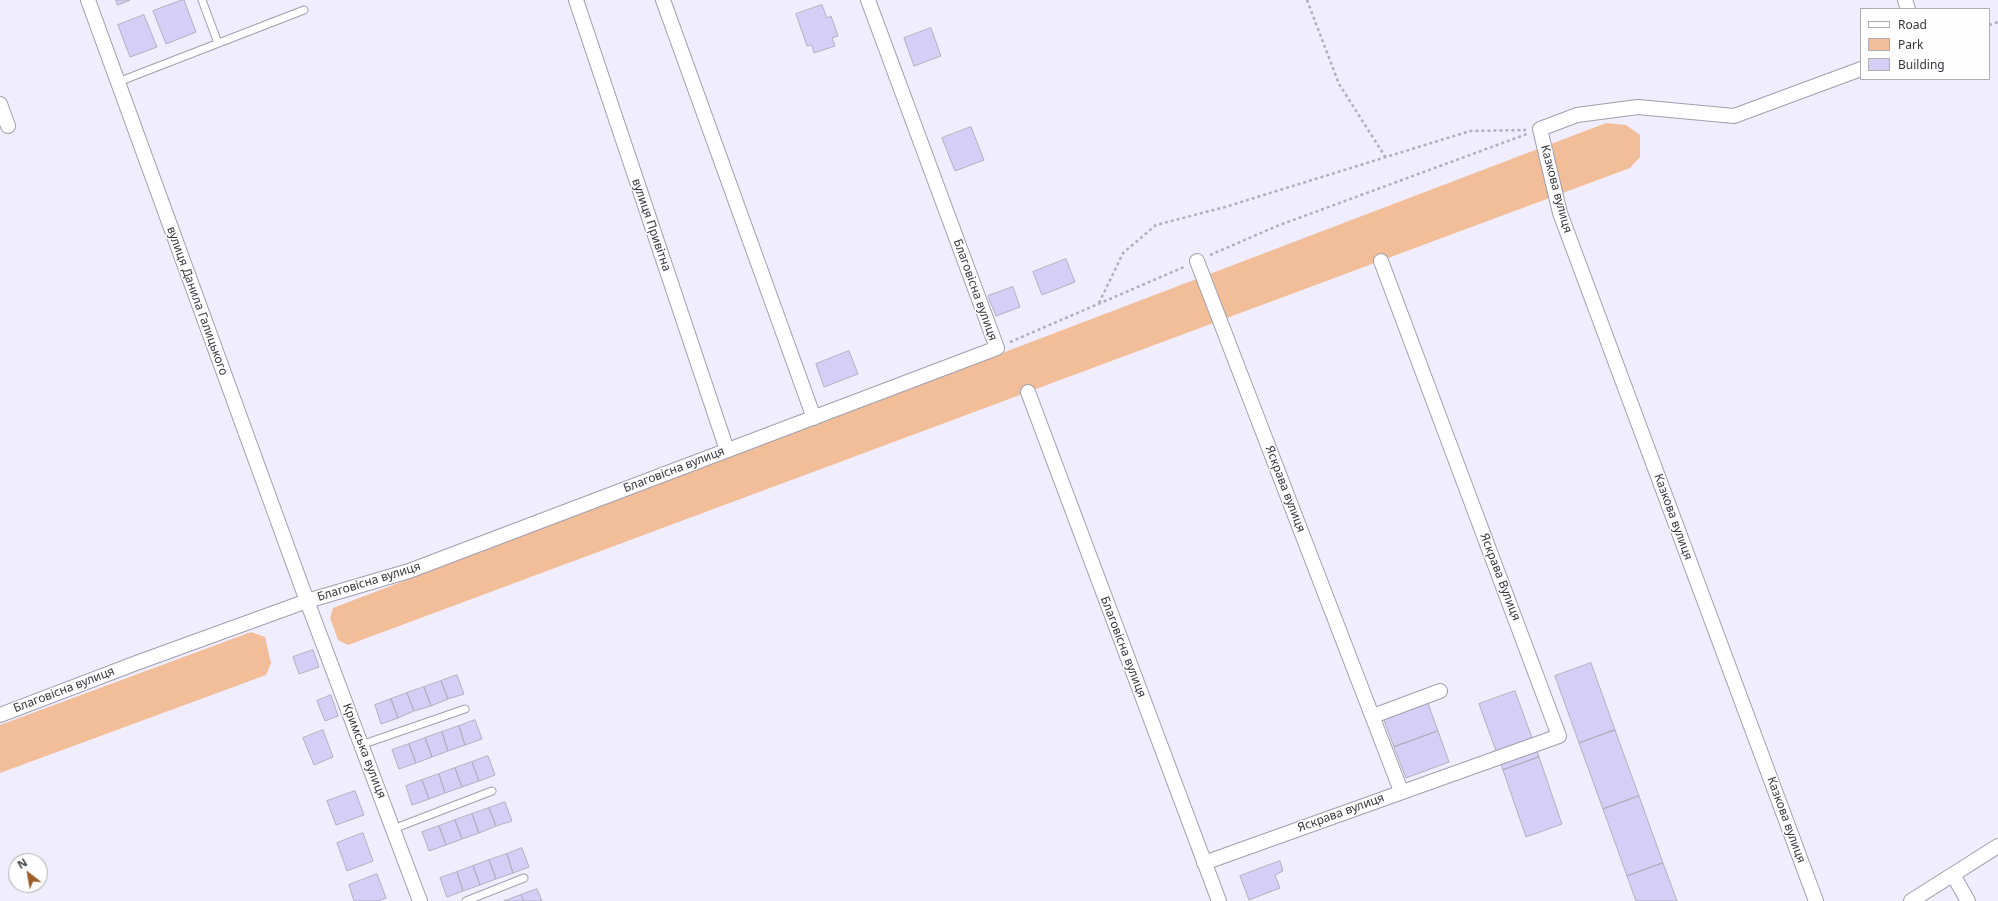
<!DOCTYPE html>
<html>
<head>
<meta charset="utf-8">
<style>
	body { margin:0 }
	#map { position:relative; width:1998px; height:901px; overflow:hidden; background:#f0eefe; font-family:"Noto Sans",sans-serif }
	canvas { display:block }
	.legend { position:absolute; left:1860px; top:8px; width:130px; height:72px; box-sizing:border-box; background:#fefefe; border:1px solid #afaeb1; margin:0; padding:5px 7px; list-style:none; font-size:12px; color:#38373e }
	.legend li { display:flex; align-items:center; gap:8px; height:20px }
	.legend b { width:20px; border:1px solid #afaeb1 }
	.north { position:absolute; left:8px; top:853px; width:40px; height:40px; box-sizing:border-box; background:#fefefe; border:1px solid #afaeb1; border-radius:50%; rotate:329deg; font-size:11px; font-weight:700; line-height:16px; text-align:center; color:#38373e }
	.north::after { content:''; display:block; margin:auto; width:14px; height:18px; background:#9c5b27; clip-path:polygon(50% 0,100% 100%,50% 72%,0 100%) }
</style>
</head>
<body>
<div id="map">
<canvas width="1998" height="901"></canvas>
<ul class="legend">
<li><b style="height:5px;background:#fff"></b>Road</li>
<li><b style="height:11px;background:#f2bd99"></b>Park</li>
<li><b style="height:11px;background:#d5cff7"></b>Building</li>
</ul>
<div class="north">N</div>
</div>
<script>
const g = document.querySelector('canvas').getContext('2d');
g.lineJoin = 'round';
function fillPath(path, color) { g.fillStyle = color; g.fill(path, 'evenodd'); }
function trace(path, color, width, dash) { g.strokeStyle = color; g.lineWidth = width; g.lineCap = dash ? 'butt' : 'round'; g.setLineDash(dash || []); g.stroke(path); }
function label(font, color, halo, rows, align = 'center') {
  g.font = font + ' "Noto Sans",sans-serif'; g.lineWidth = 3; g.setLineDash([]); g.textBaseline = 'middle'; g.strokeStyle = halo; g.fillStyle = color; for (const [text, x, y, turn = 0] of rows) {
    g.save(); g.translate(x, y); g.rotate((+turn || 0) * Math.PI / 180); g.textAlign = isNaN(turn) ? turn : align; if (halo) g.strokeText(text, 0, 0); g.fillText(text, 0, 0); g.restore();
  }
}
fillPath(new Path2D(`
	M1606 123 1626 125 1640 135V157L1630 168 348 645 338 640 330 618 333 608Z
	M251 632 265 637 271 663 266 675 0 773V725Z`), '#f2bd99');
const building = new Path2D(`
	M116 0H130L118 5Z
	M182 0H184L196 32 166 44 153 11Z
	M822 5 827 18 831 16 838 36 832 38 835 46 814 53 812 45 807 46 796 14Z
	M144 15 157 47 130 57 118 25Z
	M931 28 941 56 914 66 904 38Z
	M971 127 984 160 955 171 942 138Z
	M1066 259 1075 282 1042 295 1033 272Z
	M1013 287 1020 307 996 316 988 296Z
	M849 351 858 374 824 387 816 364Z
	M313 650 319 667 299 674 293 657Z
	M1591 663 1615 730 1579 743 1555 676Z
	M457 675 464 694 448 699 441 681Z
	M441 681 448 699 431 706 424 687Z
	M424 687 431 706 414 711 407 693Z
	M1515 691 1539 757 1503 770 1479 704Z
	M407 693 414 711 398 718 391 699Z
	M331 695 338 716 325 721 317 701Z
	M1426 698 1438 731 1394 747 1382 715Z
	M391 699 398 718 381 724 375 705Z
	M475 720 482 739 465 745 459 726Z
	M459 726 465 745 448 751 442 732Z
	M323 730 333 757 314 765 303 738Z
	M1615 730 1639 796 1603 809 1579 743Z
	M1438 731 1449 762 1406 778 1394 747Z
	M442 732 448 751 432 757 425 738Z
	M425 738 432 757 416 763 409 744Z
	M409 744 416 763 399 769 392 750Z
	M488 756 495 775 479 781 472 762Z
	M1539 757 1562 824 1526 837 1503 770Z
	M472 762 479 781 462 787 455 768Z
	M455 768 462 787 445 793 439 774Z
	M439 774 445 793 429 799 422 780Z
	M422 780 429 799 412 805 406 786Z
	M355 791 364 815 336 825 327 801Z
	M1639 796 1663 863 1627 876 1603 809Z
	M505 802 512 821 496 826 489 808Z
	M489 808 496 826 479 833 472 814Z
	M472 814 479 833 462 839 455 820Z
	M455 820 462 839 446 845 439 826Z
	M439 826 446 845 429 851 422 832Z
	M363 833 373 861 347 871 337 843Z
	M522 848 529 867 513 873 507 854Z
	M507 854 513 873 496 879 489 860Z
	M489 860 496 879 480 885 473 866Z
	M1280 861 1283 871 1275 875 1280 888 1249 900 1240 876Z
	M1663 863 1677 901H1636L1627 876Z
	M473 866 480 885 463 891 457 872Z
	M457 872 463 891 447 897 440 878Z
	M377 874 386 898 378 901H354L349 885Z
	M537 889 542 901H524L521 895Z
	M521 895 524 901H504Z`);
fillPath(building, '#d5cff7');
trace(building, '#b1afbe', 1);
const service = new Path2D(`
	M202 0 218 43
	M118 82 304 10
	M361 745 465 709
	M393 829 492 791
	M466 901 524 878`);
const minor = new Path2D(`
	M88 0 307 601 420 901
	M576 0 727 450
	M663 0 814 418
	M1905 0 1908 9
	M0 104 8 126
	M1197 261 1401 791
	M1028 392 1219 901
	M0 715 139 662 307 601 409 571 997 348 868 0
	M1373 716 1440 691
	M1204 863 1559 736 1381 261
	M1953 875 1968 901
	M1816 901 1560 213 1540 129 1577 115 1638 107 1734 116 1861 69
	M1911 901 1998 846`);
trace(service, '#a09ead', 9);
trace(minor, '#a09ead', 16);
trace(new Path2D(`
	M1307 0 1339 84 1386 158
	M1989 25 1998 22
	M1210 255 1277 226 1527 134
	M1099 303 1123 253 1156 225 1225 207 1470 131 1526 130
	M1010 342 1184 267`), '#b0afbb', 2.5, [3, 3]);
trace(service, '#fff', 7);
trace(minor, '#fff', 14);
label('12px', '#38373e', '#fefefe', [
	["Казкова вулиця",1556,189,75],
	["вулиця Привітна",651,225,71],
	["Благовісна вулиця",975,290,70],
	["вулиця Данила Галицького",197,301,70],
	["Благовісна вулиця",674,470,-21],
	["Яскрава вулиця",1285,489,69],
	["Казкова вулиця",1673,517,70],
	["Яскрава Вулиця",1500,577,69],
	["Благовісна вулиця",369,582,-17],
	["Благовісна вулиця",1123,647,69],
	["Благовісна вулиця",64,690,-21],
	["Кримська вулиця",364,751,69],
	["Яскрава вулиця",1341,813,-20],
	["Казкова вулиця",1786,820,70]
]);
</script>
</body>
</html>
